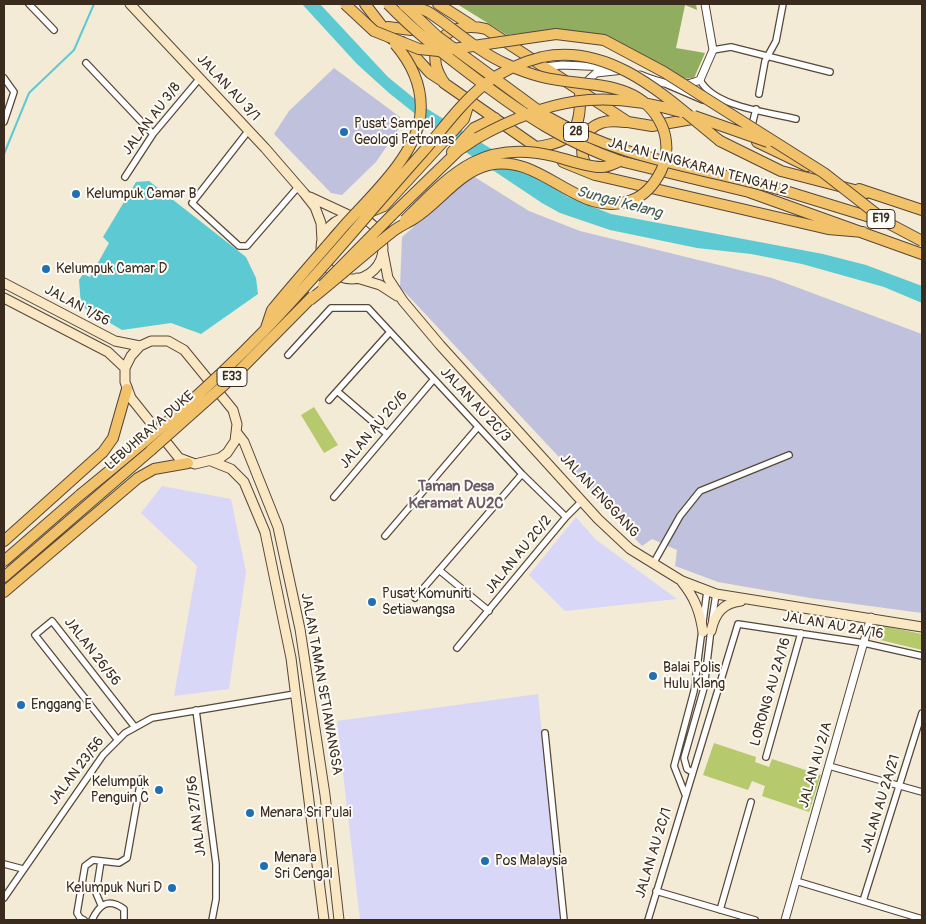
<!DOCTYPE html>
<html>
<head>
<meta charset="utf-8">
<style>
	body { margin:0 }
	#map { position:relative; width:926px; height:924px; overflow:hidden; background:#f3ebd5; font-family:Pangolin,sans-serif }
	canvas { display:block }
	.frame { position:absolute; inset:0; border:5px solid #3b2a1e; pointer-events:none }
</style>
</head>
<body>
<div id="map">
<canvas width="926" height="924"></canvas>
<div class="frame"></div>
</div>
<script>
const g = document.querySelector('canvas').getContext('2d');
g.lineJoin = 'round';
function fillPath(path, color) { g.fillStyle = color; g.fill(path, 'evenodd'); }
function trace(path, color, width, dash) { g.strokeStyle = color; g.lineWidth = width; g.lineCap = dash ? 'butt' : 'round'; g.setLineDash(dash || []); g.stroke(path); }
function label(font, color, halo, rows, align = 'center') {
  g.font = font + ' Pangolin,sans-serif'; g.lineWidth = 4; g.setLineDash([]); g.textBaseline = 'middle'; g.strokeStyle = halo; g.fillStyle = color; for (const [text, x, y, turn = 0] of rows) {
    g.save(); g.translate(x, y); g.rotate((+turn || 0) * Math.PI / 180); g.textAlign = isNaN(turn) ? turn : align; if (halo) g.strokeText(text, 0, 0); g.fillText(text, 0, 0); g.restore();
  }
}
fillPath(new Path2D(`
	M162 486 231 499 246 572 229 689 174 696 197 566 141 513Z
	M576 517 595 539 677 599 565 611 529 575Z
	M538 694 560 920H360L337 721Z`), '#d9d7f8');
fillPath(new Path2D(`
	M334 68 400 117V127L376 162 342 195 331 193 274 134 289 111Z
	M473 176 529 211 580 231 772 278 922 334V613L810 598 718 582 675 566 677 550 652 539 642 546 400 287 402 237Z`), '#c0c2dd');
fillPath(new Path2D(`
	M314 407 338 445 324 453 301 415Z
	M875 624 922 634V650L872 638Z
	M714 743 756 757 755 762 769 767 772 759 821 775 809 812 762 796 765 786 752 781 748 790 703 775Z`), '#b6c96d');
fillPath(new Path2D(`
	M457 4H696L697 10 685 5 676 48 705 53 694 78 681 79 596 35 549 30 507 35Z`), '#90ad60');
fillPath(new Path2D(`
	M302 4H320L388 77 426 108 568 197 611 214 823 254 866 265 922 286V303L884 287 802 264 751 254 697 248 610 230 560 213 542 203 452 143 389 93 357 64Z
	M149 181 246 257 256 278 258 294 201 334 171 323 122 330 81 306 79 280 83 274 90 277 109 243 103 237 136 182Z`), '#5dcad3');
trace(new Path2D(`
	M4 154 29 93 74 50 94 4`), '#5dcad3', 2);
const minor = new Path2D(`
	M29 4 54 30
	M713 50 731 47 830 72
	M86 63 153 134
	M4 78 14 92 4 122
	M700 80C714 107 768 112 796 119
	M668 85 703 100
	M759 94 765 61 776 41 783 4
	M751 129 756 109
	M249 130 192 203 239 246H247L298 187
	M125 177 153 134 200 78
	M288 355 331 308H368L522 474 566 517
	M337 391 387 434
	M329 400 390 332
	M334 497 434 379
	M385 536 478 427
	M653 564 680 516 700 491 789 455
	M439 570 489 611
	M415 598 522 474
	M712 620 716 594
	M457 648 566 517 582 501
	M196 710 216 864V899L212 920
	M545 733 564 920
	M117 739 35 635 52 621 134 726
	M766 757 801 633
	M829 766 922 792
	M692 772 687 769 684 758 704 688 711 629
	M685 794 674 766 694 691 707 591
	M4 864 23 869
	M796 881 922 919
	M656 891 755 920
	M4 898 103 755 125 733 152 718 295 694
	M863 901 922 713
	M101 905 96 893 101 861
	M720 910 751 802
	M84 920 80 918 77 913 85 866 93 860 119 863 127 858 141 779
	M92 920C99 905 108 897 124 909V920
	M648 920 738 624 864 643 922 656`);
const tertiary = new Path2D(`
	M544 67 562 65 608 67
	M640 75C659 83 680 89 700 80L713 50 705 4
	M583 85 596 73 624 70
	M785 920 871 617`);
const secondary = new Path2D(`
	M130 4 265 148 304 193 315 207 321 223 322 241
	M310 197 353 217
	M321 248a31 31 0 1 1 62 0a31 31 0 1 1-62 0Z
	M383 252 388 278 403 301 440 345 598 519 630 549 682 581 716 594 922 627
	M357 278 380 285 397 296
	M4 283 115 341 140 346
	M4 298 108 352 125 368
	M151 341H168L184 350 233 410 237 424 235 441 227 453 220 458 195 464 179 458 131 398 125 382V368L131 356 140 346Z
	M237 433 244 442 278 527 300 629 325 795 339 920
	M211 461 231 469 244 482 265 532 291 658 324 920
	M682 582C695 598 700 612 703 632
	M711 631C715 613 723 603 741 601`);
const trunk = new Path2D(`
	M438 4 471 25
	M388 27 411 30 418 22
	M402 42 430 73 444 82
	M580 92C581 130 574 142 536 147L444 83C441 77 437 71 436 65 430 33 461 22 486 29L628 122 652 126 698 118
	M757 142 807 166
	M452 152 474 128 495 118
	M620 161 749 192 922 254
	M563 162 595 175 828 229 863 232
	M589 169C577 154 581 130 601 123 609 120 617 121 625 122
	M859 189 922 210
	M782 190 883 221
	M357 217 384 206 464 119 468 106 467 99`);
const motorway = new Path2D(`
	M365 4 392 39
	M720 141 781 171 866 193
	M392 215 459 150 477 138
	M4 541 103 452 113 438 127 389
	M4 561 80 495
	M4 577 151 450
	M4 592 138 478 154 469 188 463`);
trace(minor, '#574739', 8);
trace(tertiary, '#574739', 9);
trace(secondary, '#574739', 11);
trace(trunk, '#574739', 12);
trace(motorway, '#574739', 12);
trace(minor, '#fff', 5.5);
trace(tertiary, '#fff', 7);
trace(secondary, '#fae7c3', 9);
trace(trunk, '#f2c26a', 10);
trace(motorway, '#f2c26a', 10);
const trunkBridge = new Path2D(`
	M388 4C416 33 446 56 478 80 526 116 563 141 620 161
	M404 5 437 36 546 116C620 159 700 167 782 190`);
const motorwayBridge = new Path2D(`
	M345 4 374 31 419 49 439 51 556 34 604 40 664 72 824 173 888 223 922 241
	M694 116 768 142
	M477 138C548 99 601 88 681 112
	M405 220C452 173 482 139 553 156 566 159 590 168 602 167 608 167 615 163 620 161
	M323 285 392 215
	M310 300C338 278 364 254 392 232 399 226 408 223 415 218 440 202 459 172 489 165 542 152 579 221 632 200 646 195 655 183 661 171 668 157 668 140 662 126 640 77 585 88 542 77 530 74 517 69 506 64 477 51 456 30 430 13 423 8 412 7 404 5
	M266 328 272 310C295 282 320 254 344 226 370 197 414 157 420 118 424 89 413 65 395 44
	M151 450 233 377 313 296
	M80 495C144 443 207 390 264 331 319 274 369 212 422 153 442 130 461 103 485 84 502 71 522 62 542 57 613 42 670 101 720 141`);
trace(trunkBridge, '#574739', 12, []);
trace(motorwayBridge, '#574739', 12, []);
trace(trunkBridge, '#f2c26a', 10);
trace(motorwayBridge, '#f2c26a', 10);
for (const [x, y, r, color] of [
	[344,132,5,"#1f6fb2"],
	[76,194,5,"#1f6fb2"],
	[46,269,5,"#1f6fb2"],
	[372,602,5,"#1f6fb2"],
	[653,676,5,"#1f6fb2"],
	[21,705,5,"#1f6fb2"],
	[159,790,5,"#1f6fb2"],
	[250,813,5,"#1f6fb2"],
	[485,861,5,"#1f6fb2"],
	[264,866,5,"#1f6fb2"],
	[172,888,5,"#1f6fb2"]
]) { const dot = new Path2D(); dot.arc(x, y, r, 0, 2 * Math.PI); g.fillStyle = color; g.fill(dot); trace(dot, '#fdfcf7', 2); }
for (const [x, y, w] of [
	[576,132,25],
	[881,219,28],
	[232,377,30]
]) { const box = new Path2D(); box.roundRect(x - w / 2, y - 9.5, w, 19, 4); g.fillStyle = '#fdfcf7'; g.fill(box); trace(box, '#3b2a1e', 1); }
label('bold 12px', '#3b2a1e', null, [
	["28",576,132],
	["E19",881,219],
	["E33",232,377]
]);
label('14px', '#3b2a1e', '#fdfcf7', [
	["JALAN AU 3/1",228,88,47],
	["JALAN AU 3/8",152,119,-53],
	["JALAN LINGKARAN TENGAH 2",698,167,15],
	["JALAN 1/56",77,306,28],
	["JALAN AU 2C/3",475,405,47],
	["JALAN AU 2C/6",374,430,-50],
	["LEBUHRAYA DUKE",150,431,-41],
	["JALAN ENGGANG",599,496,47],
	["JALAN AU 2C/2",519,555,-51],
	["JALAN AU 2A/16",833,626,10],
	["JALAN 26/56",92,652,52],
	["JALAN TAMAN SETIAWANGSA",321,684,80],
	["LORONG AU 2A/16",771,692,-74],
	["JALAN AU 2/A",816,765,-74],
	["JALAN 23/56",77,771,-53],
	["JALAN AU 2A/21",881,804,-73],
	["JALAN 27/56",197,816,-97],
	["JALAN AU 2C/1",654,853,-73]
]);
label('14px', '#3b2a1e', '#fdfcf7', [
	["Pusat Sampel",354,124],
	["Geologi Petronas",354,140],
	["Kelumpuk Camar B",86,194],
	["Kelumpuk Camar D",56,269],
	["Pusat Komuniti",382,594],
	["Setiawangsa",382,610],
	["Balai Polis",663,668],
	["Hulu Klang",663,684],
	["Enggang E",31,705],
	["Kelumpuk",149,782,"right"],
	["Penguin C",149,798,"right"],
	["Menara Sri Pulai",260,813],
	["Menara",274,858],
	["Sri Cengal",274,874],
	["Pos Malaysia",495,861],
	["Kelumpuk Nuri D",162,888,"right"]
], 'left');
label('italic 15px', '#455a54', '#fdfcf7', [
	["Sungai Kelang",619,203,15]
]);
label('bold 15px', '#6e5a65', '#fdfcf7', [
	["Taman Desa",456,487],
	["Keramat AU2C",456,504]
]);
</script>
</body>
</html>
